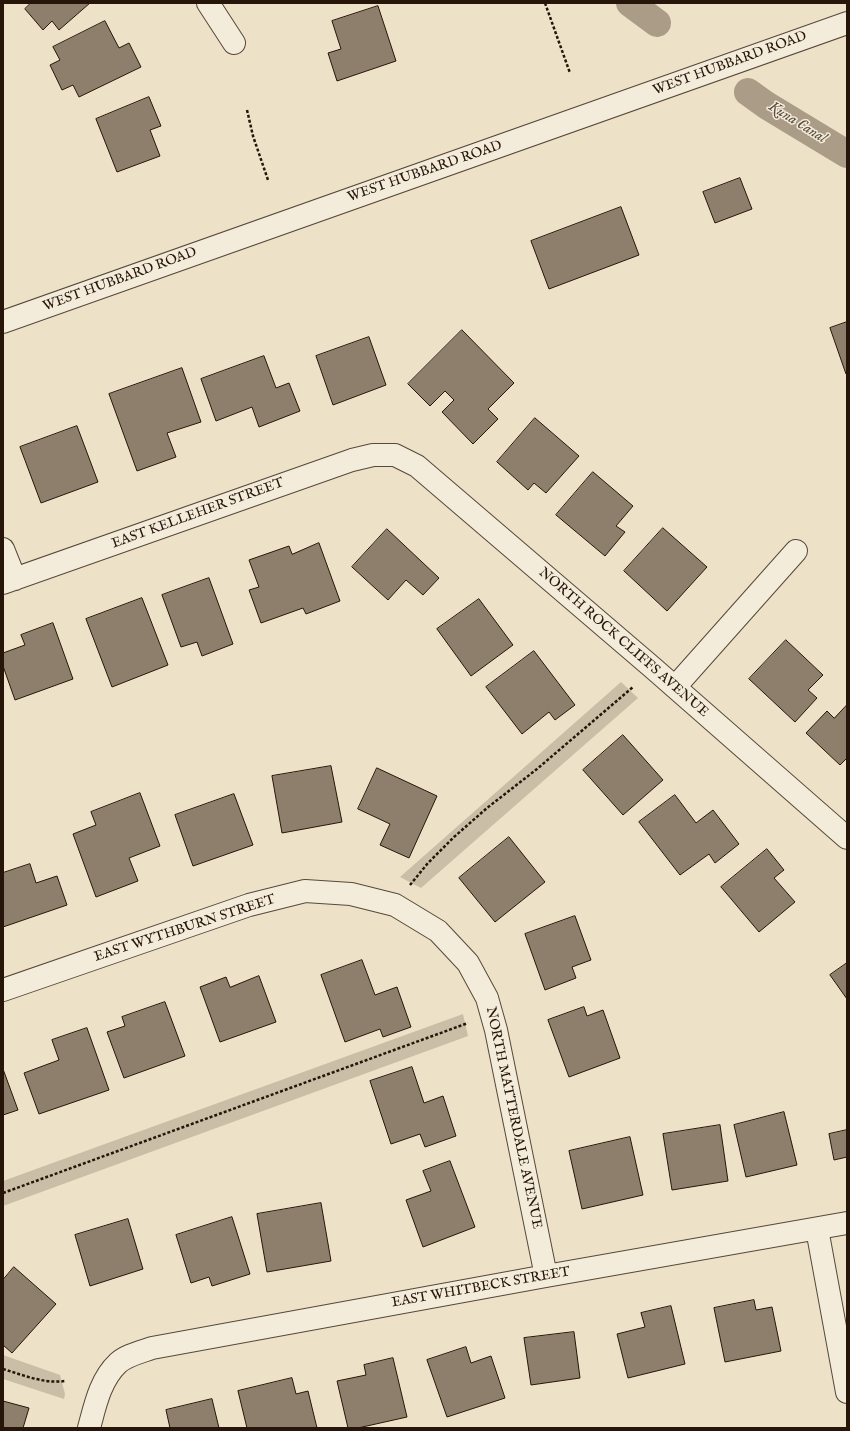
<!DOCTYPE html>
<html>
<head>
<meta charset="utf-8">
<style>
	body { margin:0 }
	#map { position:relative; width:850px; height:1431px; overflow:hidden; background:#ede1c7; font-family:"IM FELL English",serif }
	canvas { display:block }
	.frame { position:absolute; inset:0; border:4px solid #27150a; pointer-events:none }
</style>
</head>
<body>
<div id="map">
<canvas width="850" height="1431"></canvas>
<div class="frame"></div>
</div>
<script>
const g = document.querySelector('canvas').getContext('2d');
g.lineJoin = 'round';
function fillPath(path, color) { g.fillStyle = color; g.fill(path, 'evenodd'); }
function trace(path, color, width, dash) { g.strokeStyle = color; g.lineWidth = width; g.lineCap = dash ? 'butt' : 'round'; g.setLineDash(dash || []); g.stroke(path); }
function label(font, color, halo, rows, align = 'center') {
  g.font = font + ' "IM FELL English",serif'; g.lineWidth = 3; g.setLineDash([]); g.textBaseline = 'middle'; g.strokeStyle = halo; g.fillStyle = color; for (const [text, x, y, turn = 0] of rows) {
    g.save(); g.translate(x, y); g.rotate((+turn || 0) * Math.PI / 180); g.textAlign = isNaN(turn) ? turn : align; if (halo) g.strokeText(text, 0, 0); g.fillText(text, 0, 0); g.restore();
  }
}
fillPath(new Path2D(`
	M621 682 638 698 421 888 400 877Z
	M463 1014 468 1036 3 1206V1181Z
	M3 1355 60 1375 65 1394 64 1399 3 1379Z`), '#cbbea7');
trace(new Path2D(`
	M630 3 657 23
	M748 92 766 105 847 154`), '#aa9c87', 28);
const building = new Path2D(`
	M31 3H90L59 30 52 21 43 30 25 9Z
	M378 6 396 61 337 81 328 53 341 49 332 21Z
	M105 21 119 48 129 43 141 67 79 97 73 85 62 90 50 65 60 60 53 47Z
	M149 97 161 126 150 130 160 156 117 172 96 119Z
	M740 178 752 209 715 223 703 192Z
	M621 207 639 255 549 289 531 241Z
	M847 322V374H846L830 328Z
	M462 330 514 383 488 409 498 419 473 444 442 412 454 400 445 391 430 406 408 384Z
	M369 337 386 385 333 405 316 356Z
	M264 356 276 388 289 383 300 411 259 427 252 407 216 421 201 379Z
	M182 368 201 422 167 433 176 457 137 471 109 394Z
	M535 418 579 456 546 493 534 483 528 490 497 462Z
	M77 426 98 482 41 503 20 447Z
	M593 472 633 506 616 526 625 532 605 556 556 515Z
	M663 528 707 567 667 611 624 571Z
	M387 529 439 578 423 595 406 580 388 600 352 567Z
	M319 543 340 601 306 614 303 608 261 623 249 590 259 587 249 560 289 546 292 554Z
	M209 578 233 644 202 656 197 642 181 647 162 595Z
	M142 598 168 665 112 687 86 619Z
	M479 599 513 645 471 676 437 629Z
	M53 623 73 679 15 700 3 666V653L25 645 21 635Z
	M786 640 823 675 808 690 817 698 795 722 749 679Z
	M534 651 575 705 555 720 549 712 522 734 486 687Z
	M847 705V758L840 765 806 733 827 711 834 718Z
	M623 735 663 780 623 815 583 770Z
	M331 766 342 822 282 833 272 776Z
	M377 768 437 796 409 858 380 845 390 824 358 809Z
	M140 793 160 846 129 858 138 881 96 897 73 834 96 825 91 812Z
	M234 794 253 845 193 866 175 815Z
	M675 795 696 823 713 810 739 844 715 863 709 854 680 875 639 822Z
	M509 837 545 882 495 922 459 878Z
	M767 849 784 870 774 878 795 902 759 932 721 887Z
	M30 864 36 883 57 876 67 905 3 927V873Z
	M575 916 591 960 572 967 576 978 545 990 525 934Z
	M362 960 375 995 397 987 411 1027 383 1037 380 1029 345 1042 321 975Z
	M847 963V999L830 975Z
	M259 976 276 1022 220 1042 200 987 226 977 230 987Z
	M165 1002 185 1056 124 1078 107 1032 125 1026 122 1017Z
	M584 1007 587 1016 603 1010 620 1058 569 1077 548 1020Z
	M87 1028 109 1090 39 1114 24 1073 59 1060 52 1040Z
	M412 1067 424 1103 443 1096 456 1136 425 1147 420 1134 391 1144 370 1081Z
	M3 1069 18 1110 3 1115Z
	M784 1112 797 1165 746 1177 734 1125Z
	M720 1125 728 1181 672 1190 663 1134Z
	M847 1130V1157L834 1160 829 1134Z
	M630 1137 643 1195 582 1209 569 1151Z
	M450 1161 475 1227 423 1247 406 1200 431 1191 423 1171Z
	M321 1203 331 1261 267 1272 257 1214Z
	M232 1217 250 1274 212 1286 209 1277 191 1283 176 1235Z
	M128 1219 143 1269 90 1286 75 1235Z
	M14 1267 56 1304 12 1353 3 1345V1280Z
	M754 1300 756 1310 772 1307 781 1351 725 1362 714 1308Z
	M671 1306 685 1364 628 1378 617 1334 645 1327 641 1313Z
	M574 1332 580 1378 531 1385 524 1338Z
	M466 1347 471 1363 491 1356 505 1398 447 1417 427 1360Z
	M393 1358 407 1417 358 1428H348L337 1381 366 1375 364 1365Z
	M292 1378 296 1394 308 1391 317 1428H247L238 1391Z
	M212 1399 219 1428H170L166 1410Z
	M3 1401 29 1408 23 1428H3Z`);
fillPath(building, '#8e7f6c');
trace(building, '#27150a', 1);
const minor = new Path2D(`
	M208 3 234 43
	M3 549 15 579
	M3 583 352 460 373 455H395L417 466 653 668 847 838
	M675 687 796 551
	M3 990 249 905 305 891 351 894 395 905 438 931 468 963 487 998 496 1030 546 1276
	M817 1229 847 1392
	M89 1428C95 1406 100 1380 118 1363 127 1355 141 1352 152 1348L546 1276 847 1223`);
const tertiary = new Path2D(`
	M3 322 847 23`);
trace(minor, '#584839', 24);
trace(tertiary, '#584839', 24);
trace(new Path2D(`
	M545 3 570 73
	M247 110 253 136 268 180
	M410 885 428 863 454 837 487 808 537 769 633 687
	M3 1193 468 1023
	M3 1369C23 1375 44 1384 65 1381`), '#27150a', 2.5, [3, 2]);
trace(minor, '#f3ecdb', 22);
trace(tertiary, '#f3ecdb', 22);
label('14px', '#27150a', '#f3ecdb', [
	["WEST HUBBARD ROAD",730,64,-20],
	["WEST HUBBARD ROAD",425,172,-19],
	["WEST HUBBARD ROAD",120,280,-20],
	["EAST KELLEHER STREET",198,514,-20],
	["NORTH ROCK CLIFFS AVENUE",623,643,41],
	["EAST WYTHBURN STREET",185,929,-18],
	["NORTH MATTERDALE AVENUE",513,1118,78],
	["EAST WHITBECK STREET",481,1288,-10]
]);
label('italic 15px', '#5b4b3c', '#f3ecdb', [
	["Kuna Canal",797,123,32]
]);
</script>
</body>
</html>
